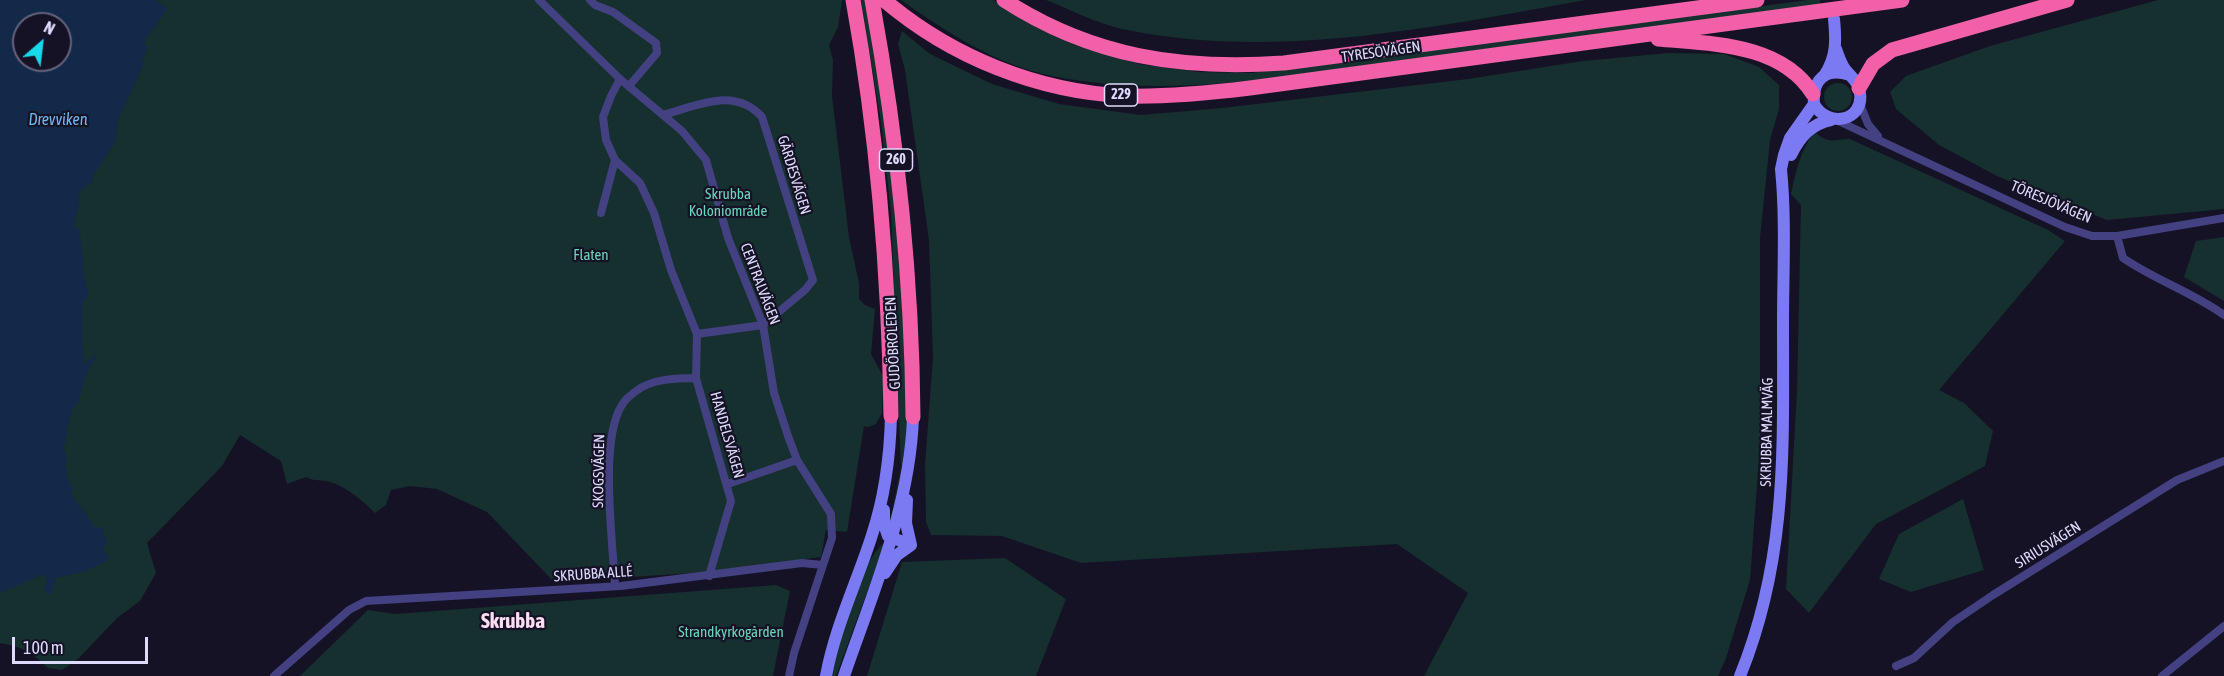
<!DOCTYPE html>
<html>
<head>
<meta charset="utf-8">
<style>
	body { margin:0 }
	#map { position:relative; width:2224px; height:676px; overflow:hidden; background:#151226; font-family:"Asap Condensed",sans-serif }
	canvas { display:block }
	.north { position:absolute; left:12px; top:12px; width:60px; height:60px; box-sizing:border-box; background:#151226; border:2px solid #65627c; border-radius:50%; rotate:28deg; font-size:16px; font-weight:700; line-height:24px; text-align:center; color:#dedafc }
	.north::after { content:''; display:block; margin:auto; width:21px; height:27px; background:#18d9ea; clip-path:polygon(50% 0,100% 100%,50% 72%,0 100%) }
	.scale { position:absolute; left:12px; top:637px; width:136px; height:27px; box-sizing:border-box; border:3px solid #dedafc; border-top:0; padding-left:8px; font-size:18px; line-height:21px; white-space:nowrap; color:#dedafc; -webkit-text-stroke:4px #151226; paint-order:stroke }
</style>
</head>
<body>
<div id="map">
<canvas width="2224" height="676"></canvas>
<div class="north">N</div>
<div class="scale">100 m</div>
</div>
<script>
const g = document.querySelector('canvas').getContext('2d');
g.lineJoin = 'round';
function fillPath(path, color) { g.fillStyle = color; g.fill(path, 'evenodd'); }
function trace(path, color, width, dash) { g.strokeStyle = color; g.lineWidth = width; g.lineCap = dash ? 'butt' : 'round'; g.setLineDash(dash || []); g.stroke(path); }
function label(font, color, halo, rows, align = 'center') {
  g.font = font + ' "Asap Condensed",sans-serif'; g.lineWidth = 4.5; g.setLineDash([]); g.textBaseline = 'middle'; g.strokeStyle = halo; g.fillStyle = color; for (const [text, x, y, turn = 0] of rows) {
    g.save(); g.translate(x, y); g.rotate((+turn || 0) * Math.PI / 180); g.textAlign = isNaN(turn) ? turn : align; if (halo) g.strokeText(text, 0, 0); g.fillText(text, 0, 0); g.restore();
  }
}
fillPath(new Path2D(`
	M0 0H842L838 27 829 45 833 60 832 96 849 237 859 283V299L865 305 875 309 871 354 883 376 882 413 876 424 868 427 864 426 847 532 826 530 821 557 708 572 554 582 487 512 437 489 410 486 391 490 386 505 375 513C363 501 347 487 330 482 322 479 314 482 306 477L287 484 281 461 240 435 222 466 147 543 156 573 140 601 117 618 79 658 62 670 48 668C32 652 22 647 0 643ZM24 24H60V60H24Z
	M861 0H867L886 119 902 279 908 410 906 440 893 518 891 517 901 468 891 212 881 122Z
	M901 0H993L1035 26 1078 46 1139 64 1199 72 1251 73 1808 0H1820V5C1684 23 1547 41 1411 59 1293 75 1171 100 1052 76 995 64 948 33 901 0Z
	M1046 0H1586C1434 27 1270 62 1118 28 1094 22 1069 9 1046 0Z
	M2158 0H2224V209L2107 220 1997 176 1939 145 1896 109 1890 92 1906 76 1990 46Z
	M902 31 930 54 992 84 1059 104 1141 115 1222 108 1468 79 1583 61 1668 53 1724 54 1759 67 1779 85V109L1770 140 1760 238V444L1750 580 1726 658 1718 676H1424L1468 593 1397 544 1081 563 1002 536 931 535 926 522 925 465 933 357 929 240 905 70 898 44Z
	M1824 97a14 14 0 1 1 28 0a14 14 0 1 1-28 0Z
	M1814 132C1832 145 1832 139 1850 139L2048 230 2065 241 1939 390 1964 403 1993 431 1985 466 1876 524 1809 613 1786 589 1797 391 1801 205 1791 194C1796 171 1800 152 1814 132Z
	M2224 237V301L2184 277 2196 241Z
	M1963 499 1984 570 1911 592 1879 579 1899 534Z
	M886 541 836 676H831C841 639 856 565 886 541Z
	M1005 558 1066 599 1036 676H867L902 562Z
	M776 585 790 591 773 676H300L368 610 396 614Z`), '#15302e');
fillPath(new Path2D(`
	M0 0H156L167 9 144 42 146 47 148 48 142 61 143 65 117 123 116 141 93 176 92 185 88 183 79 193C80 205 76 215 74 226L79 229 80 233 85 281 89 294 82 304V342L85 365 98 351 84 380 79 401 71 411 64 448 67 460 65 464 69 482 74 490 71 491C75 505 88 513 94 527L102 528 107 544 104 546V551L109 557 107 561 85 571 56 578 50 596 44 589 47 579 42 575 0 593ZM24 24H60V60H24Z`), '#132949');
trace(new Path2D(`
	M539 0 620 79 682 131 706 160 728 238 763 325 774 393 788 436 797 460 831 514 832 538 823 565
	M590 0 595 5 613 12 656 43 657 53 629 86
	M1860 104 1868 124 1878 136
	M663 115C697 106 734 86 762 117L813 280 805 290 763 325 697 334
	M1836 120 2065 227 2092 236H2117L2123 258C2155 280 2192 292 2224 315
	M615 160 640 183 654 213 671 270 697 334 696 378 731 501 709 576
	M601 213 615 160 606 140 603 117 611 96 620 79
	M2117 236 2224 218
	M728 484 797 460
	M615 586C613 543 599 440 622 405 625 399 633 393 639 389 656 378 676 379 696 378
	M1896 666 1914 658 1953 622 1993 595 2177 480 2224 461
	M274 676 349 610 366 601 621 586 802 563 823 565 794 653 789 676
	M2162 676 2224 626`), '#434181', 8);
trace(new Path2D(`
	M1836 49C1838 55 1840 61 1843 66 1849 76 1859 81 1860 93 1864 122 1827 128 1814 104 1812 79 1826 67 1850 75
	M1824 76C1837 57 1836 40 1834 19
	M1791 155C1800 137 1811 124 1831 120
	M884 510V524L888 536 911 545
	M885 573 897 555 911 545 906 523 907 500
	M826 676C835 627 857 582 872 535 885 496 890 457 891 416
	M844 676C873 592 910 507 913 417
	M1740 676C1788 558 1783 448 1783 324 1783 273 1786 220 1781 169L1784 155 1790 138 1814 104`), '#7b7af3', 12);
trace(new Path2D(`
	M853 0C878 138 889 276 891 416
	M872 0C897 137 912 277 913 417
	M884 0C951 57 1038 92 1126 96 1168 97 1209 93 1250 88L1902 0
	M1004 0C1092 57 1181 70 1284 63L1757 0
	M1658 39C1712 44 1781 43 1813 94
	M1859 88 1873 64 1892 50 2067 0`), '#f160a8', 15);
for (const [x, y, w] of [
	[1121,95,33],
	[896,160,33]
]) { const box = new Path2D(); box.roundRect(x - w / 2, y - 11, w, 22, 4.5); g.fillStyle = '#151226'; g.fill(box); trace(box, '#dedafc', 1.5); }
label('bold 14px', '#dedafc', null, [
	["229",1121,95],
	["260",896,160]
]);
label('15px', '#dedafc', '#151226', [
	["TYRESÖVÄGEN",1381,52,-8],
	["GÄRDESVÄGEN",794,175,73],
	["TÖRESJÖVÄGEN",2051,202,23],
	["CENTRALVÄGEN",760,284,69],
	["GUDÖBROLEDEN",893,343,-93],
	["SKRUBBA MALMVÄG",1767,432,-89],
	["HANDELSVÄGEN",727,435,74],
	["SKOGSVÄGEN",599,471,-89],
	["SIRIUSVÄGEN",2048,545,-32],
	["SKRUBBA ALLÉ",593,574,-4]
]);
label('15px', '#6cd6ba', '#151226', [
	["Skrubba",728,194],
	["Koloniområde",728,211],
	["Flaten",591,255],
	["Strandkyrkogården",731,632]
]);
label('italic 16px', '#72b9f2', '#151226', [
	["Drevviken",58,120]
]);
label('bold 21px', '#fcdcf1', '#151226', [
	["Skrubba",513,621]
]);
</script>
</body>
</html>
